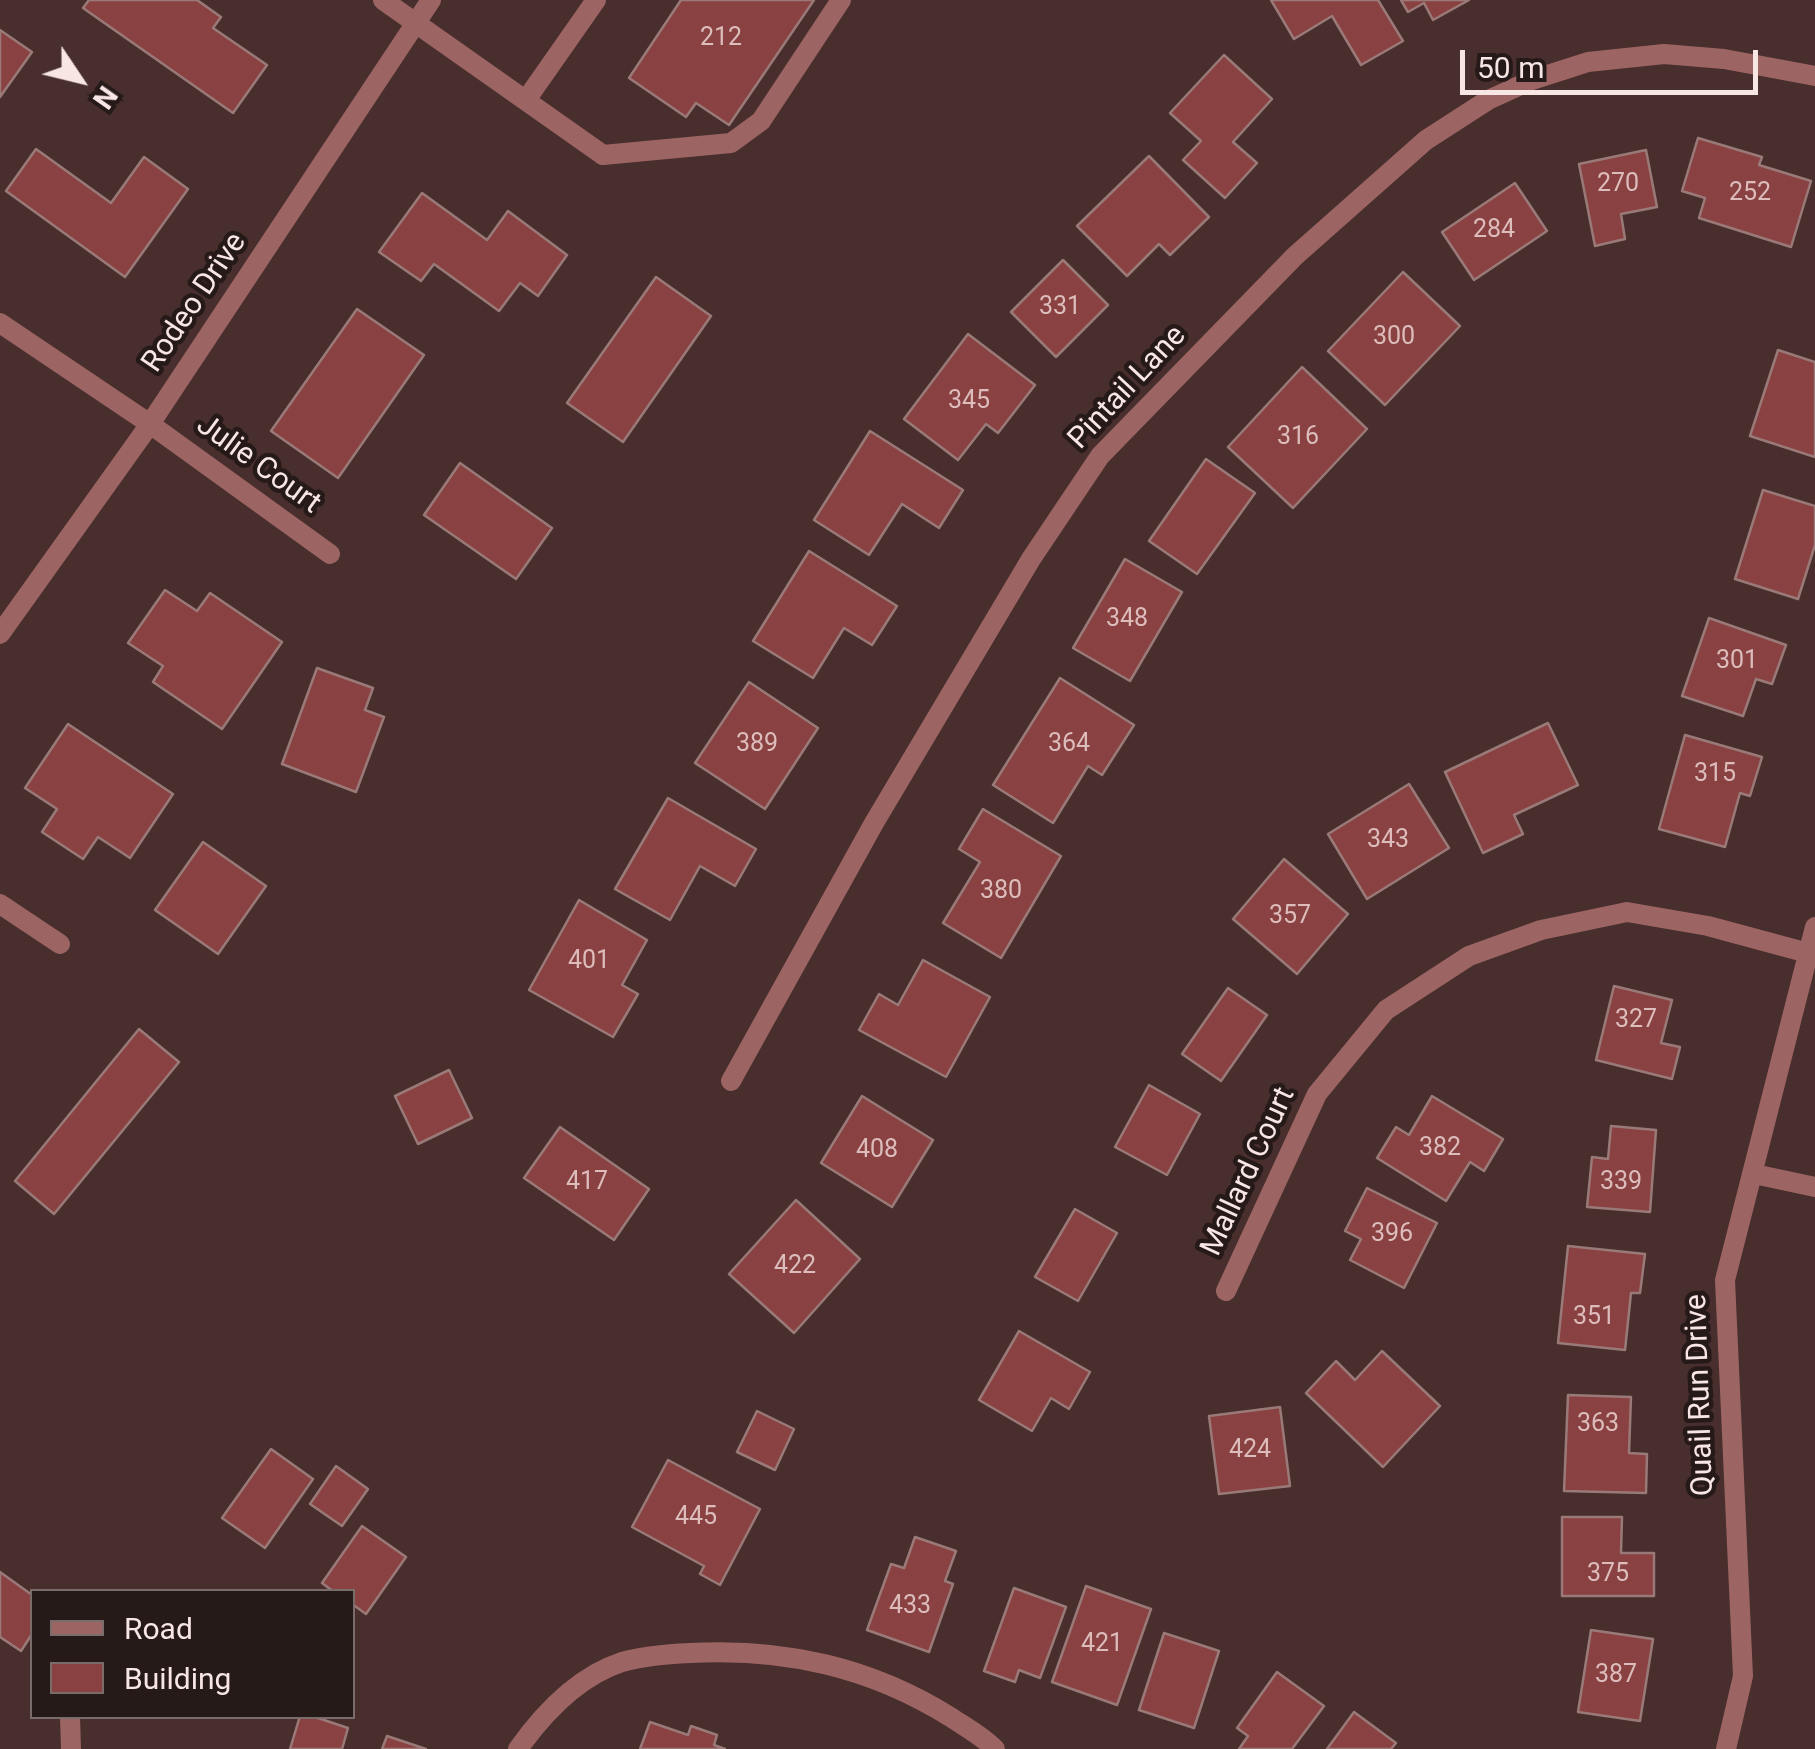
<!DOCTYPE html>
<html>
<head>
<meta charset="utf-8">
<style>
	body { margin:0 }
	#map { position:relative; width:1815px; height:1749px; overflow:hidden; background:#482e2d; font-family:Roboto,sans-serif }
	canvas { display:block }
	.legend { position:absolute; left:30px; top:1589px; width:325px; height:130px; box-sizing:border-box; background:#261a19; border:2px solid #7a6c6b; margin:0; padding:12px 18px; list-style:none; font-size:30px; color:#f8e6e5 }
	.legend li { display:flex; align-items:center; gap:20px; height:50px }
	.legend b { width:50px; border:2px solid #7a6c6b }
	.north { position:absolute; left:30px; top:30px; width:100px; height:100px; -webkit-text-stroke:8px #261a19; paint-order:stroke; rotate:125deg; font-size:28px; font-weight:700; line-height:40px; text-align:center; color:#f8e6e5 }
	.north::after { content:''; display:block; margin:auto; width:35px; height:45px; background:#f8e6e5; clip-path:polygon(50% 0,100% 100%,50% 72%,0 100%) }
	.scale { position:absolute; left:1460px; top:50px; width:298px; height:45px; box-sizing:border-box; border:5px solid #f8e6e5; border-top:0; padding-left:12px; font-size:30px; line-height:35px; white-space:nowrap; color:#f8e6e5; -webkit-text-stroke:8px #261a19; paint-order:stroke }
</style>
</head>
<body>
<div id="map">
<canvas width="1815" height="1749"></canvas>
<ul class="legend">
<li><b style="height:12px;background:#9c6563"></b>Road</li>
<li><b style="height:28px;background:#8a4141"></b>Building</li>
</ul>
<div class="north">N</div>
<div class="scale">50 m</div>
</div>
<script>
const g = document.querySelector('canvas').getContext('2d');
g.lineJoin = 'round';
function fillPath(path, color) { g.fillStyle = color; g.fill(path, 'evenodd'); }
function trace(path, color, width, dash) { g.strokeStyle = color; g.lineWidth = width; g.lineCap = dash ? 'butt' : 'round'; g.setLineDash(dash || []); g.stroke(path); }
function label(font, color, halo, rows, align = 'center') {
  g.font = font + ' Roboto,sans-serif'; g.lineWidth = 9; g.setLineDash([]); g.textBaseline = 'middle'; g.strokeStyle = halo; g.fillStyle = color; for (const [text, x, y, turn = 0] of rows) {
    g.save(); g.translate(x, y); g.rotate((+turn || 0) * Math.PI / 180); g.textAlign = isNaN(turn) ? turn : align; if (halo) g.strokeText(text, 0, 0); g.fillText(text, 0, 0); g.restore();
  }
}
const building = new Path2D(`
	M89 0H197L221 17 213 28 267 65 233 113 83 8Z
	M681 0H814L729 125 696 103 686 117 629 78Z
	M1271 0H1378L1403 41 1361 65 1332 16 1294 39Z
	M1401 0H1469L1433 20 1424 3 1408 12Z
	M0 30 32 52 0 97Z
	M1224 55 1272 99 1233 142 1257 163 1225 198 1183 160 1201 141 1170 113Z
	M1698 138 1762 157 1759 165 1811 181 1791 247 1699 218 1705 198 1682 191Z
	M36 149 111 203 144 157 188 189 125 277 6 191Z
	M1646 150 1657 207 1621 214 1625 239 1595 246 1579 164Z
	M1149 156 1209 217 1170 255 1159 244 1127 276 1077 226Z
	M1515 183 1547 231 1474 280 1442 232Z
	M422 193 487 240 508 211 567 255 538 296 520 283 499 311 434 264 421 281 379 252Z
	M1063 260 1108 305 1056 357 1011 312Z
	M1403 272 1460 326 1385 405 1328 351Z
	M656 277 711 316 623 442 567 403Z
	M357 309 424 355 338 478 271 431Z
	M968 334 1035 385 998 433 986 424 958 460 904 419Z
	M1778 350 1815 362V457L1750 436Z
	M1302 367 1367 429 1293 508 1228 447Z
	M870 431 963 490 939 528 902 504 869 555 814 520Z
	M1206 459 1255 493 1197 574 1149 541Z
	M460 463 552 528 516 579 424 515Z
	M1763 490 1815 506V545L1798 599 1735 579Z
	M809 551 897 606 872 645 844 628 813 678 753 641Z
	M1125 559 1182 592 1130 681 1073 648Z
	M165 590 197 611 210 593 282 642 222 729 153 682 163 666 128 643Z
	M1709 618 1786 645 1772 684 1756 679 1743 716 1682 696Z
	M317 668 373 688 365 710 384 717 356 792 282 764Z
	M1060 678 1134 725 1102 775 1088 766 1053 823 993 785Z
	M749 682 818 728 765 809 695 763Z
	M1548 723 1578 785 1514 815 1523 834 1483 853 1445 772Z
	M68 724 173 794 130 858 98 837 83 859 42 832 57 809 25 788Z
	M1685 735 1762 757 1750 796 1740 793 1725 847 1659 829Z
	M1409 784 1449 848 1367 899 1328 834Z
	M668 798 756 849 735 886 700 866 670 920 615 889Z
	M983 809 1061 856 1001 958 943 923 980 862 959 849Z
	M203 842 266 886 218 954 155 910Z
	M1284 859 1348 914 1297 974 1233 919Z
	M579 900 647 940 622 985 638 994 613 1037 529 990Z
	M923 960 990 997 946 1077 859 1030 879 994 898 1005Z
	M1614 986 1672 1000 1661 1043 1680 1047 1672 1079 1596 1060Z
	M1228 988 1267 1015 1221 1081 1182 1054Z
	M139 1029 179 1062 54 1214 15 1181Z
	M449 1070 472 1118 418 1144 395 1096Z
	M1149 1085 1200 1114 1167 1175 1115 1147Z
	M862 1096 933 1140 892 1207 821 1163Z
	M1432 1096 1503 1139 1484 1171 1470 1162 1446 1201 1377 1158 1396 1127 1409 1135Z
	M1611 1126 1656 1130 1650 1212 1587 1207 1592 1157 1608 1159Z
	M560 1127 649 1189 614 1240 524 1178Z
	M1367 1188 1437 1223 1404 1288 1350 1260 1361 1239 1345 1231Z
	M796 1200 860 1259 794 1333 729 1274Z
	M1075 1209 1117 1233 1078 1301 1035 1277Z
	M1568 1246 1645 1254 1640 1293H1631L1625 1350 1558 1343Z
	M1019 1331 1090 1372 1069 1409 1051 1398 1032 1431 979 1400Z
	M1382 1351 1440 1406 1383 1467 1306 1393 1336 1361 1355 1380Z
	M1568 1395 1631 1397 1629 1453 1647 1454 1646 1493 1564 1491Z
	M1280 1407 1290 1486 1219 1494 1209 1416Z
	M757 1411 794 1429 775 1470 737 1452Z
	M271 1449 313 1479 265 1548 222 1518Z
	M668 1460 760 1509 720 1585 700 1574 704 1566 632 1527Z
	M336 1466 368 1489 342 1526 310 1504Z
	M1562 1517H1622L1621 1553H1654V1596H1562Z
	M362 1526 406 1557 366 1614 352 1604V1592H334L322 1583Z
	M915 1537 956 1551 945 1581 953 1584 929 1652 867 1630 891 1564 904 1568Z
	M0 1572 32 1595V1634L21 1651 0 1637Z
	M1086 1586 1151 1609 1117 1705 1052 1682Z
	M1014 1588 1066 1607 1040 1678 1019 1670 1015 1682 984 1671Z
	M1591 1630 1653 1639 1640 1721 1578 1712Z
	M1164 1633 1219 1651 1194 1728 1139 1710Z
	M1277 1672 1324 1706 1292 1749H1239L1248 1736 1237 1728Z
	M1354 1712 1396 1743 1391 1749H1327Z
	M300 1716H312L348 1728 342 1749H290Z
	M650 1722 688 1735 691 1726 717 1735 714 1745 725 1749H640Z
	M387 1736 426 1749H382Z`);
fillPath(building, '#8a4141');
trace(building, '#997a78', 2.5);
trace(new Path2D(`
	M526 100 596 0
	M603 155 731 143 761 121 841 0`), '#9c6563', 20);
trace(new Path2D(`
	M383 0 603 155
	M0 323 150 424 330 554
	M0 634 150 424 431 0
	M0 904 60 944
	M731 1081 874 823 1031 559 1100 456 1295 256 1426 140 1488 100 1532 80 1588 62 1664 54 1724 59 1815 76
	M1754 1174 1815 1187
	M1226 1291 1317 1094 1386 1010 1469 956 1541 930 1627 912 1708 926 1808 953
	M70 1716 71 1749
	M518 1749C543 1714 579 1676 622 1662 644 1656 667 1654 690 1653 785 1648 871 1667 952 1718 967 1728 982 1736 995 1749
	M1726 1749 1743 1676 1725 1280 1815 927`), '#9c6563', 20);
label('25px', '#dcbdbc', null, [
	["212",721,39],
	["270",1618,185],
	["252",1750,194],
	["284",1494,231],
	["331",1060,308],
	["300",1394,338],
	["345",969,402],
	["316",1298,438],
	["348",1127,620],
	["301",1737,662],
	["389",757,745],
	["364",1069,745],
	["315",1715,775],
	["343",1388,841],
	["380",1001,892],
	["357",1290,917],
	["401",589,962],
	["327",1636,1021],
	["382",1440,1149],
	["408",877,1151],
	["417",587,1183],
	["339",1621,1183],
	["396",1392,1235],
	["422",795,1267],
	["351",1594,1318],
	["363",1598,1425],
	["424",1250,1451],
	["445",696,1518],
	["375",1608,1575],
	["433",910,1607],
	["421",1102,1645],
	["387",1616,1676]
]);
label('30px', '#f8e6e5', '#261a19', [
	["Rodeo Drive",195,303,-56],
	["Pintail Lane",1128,388,-47],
	["Julie Court",258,465,36],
	["Mallard Court",1249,1172,-65],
	["Quail Run Drive",1701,1395,-92]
]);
</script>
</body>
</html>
